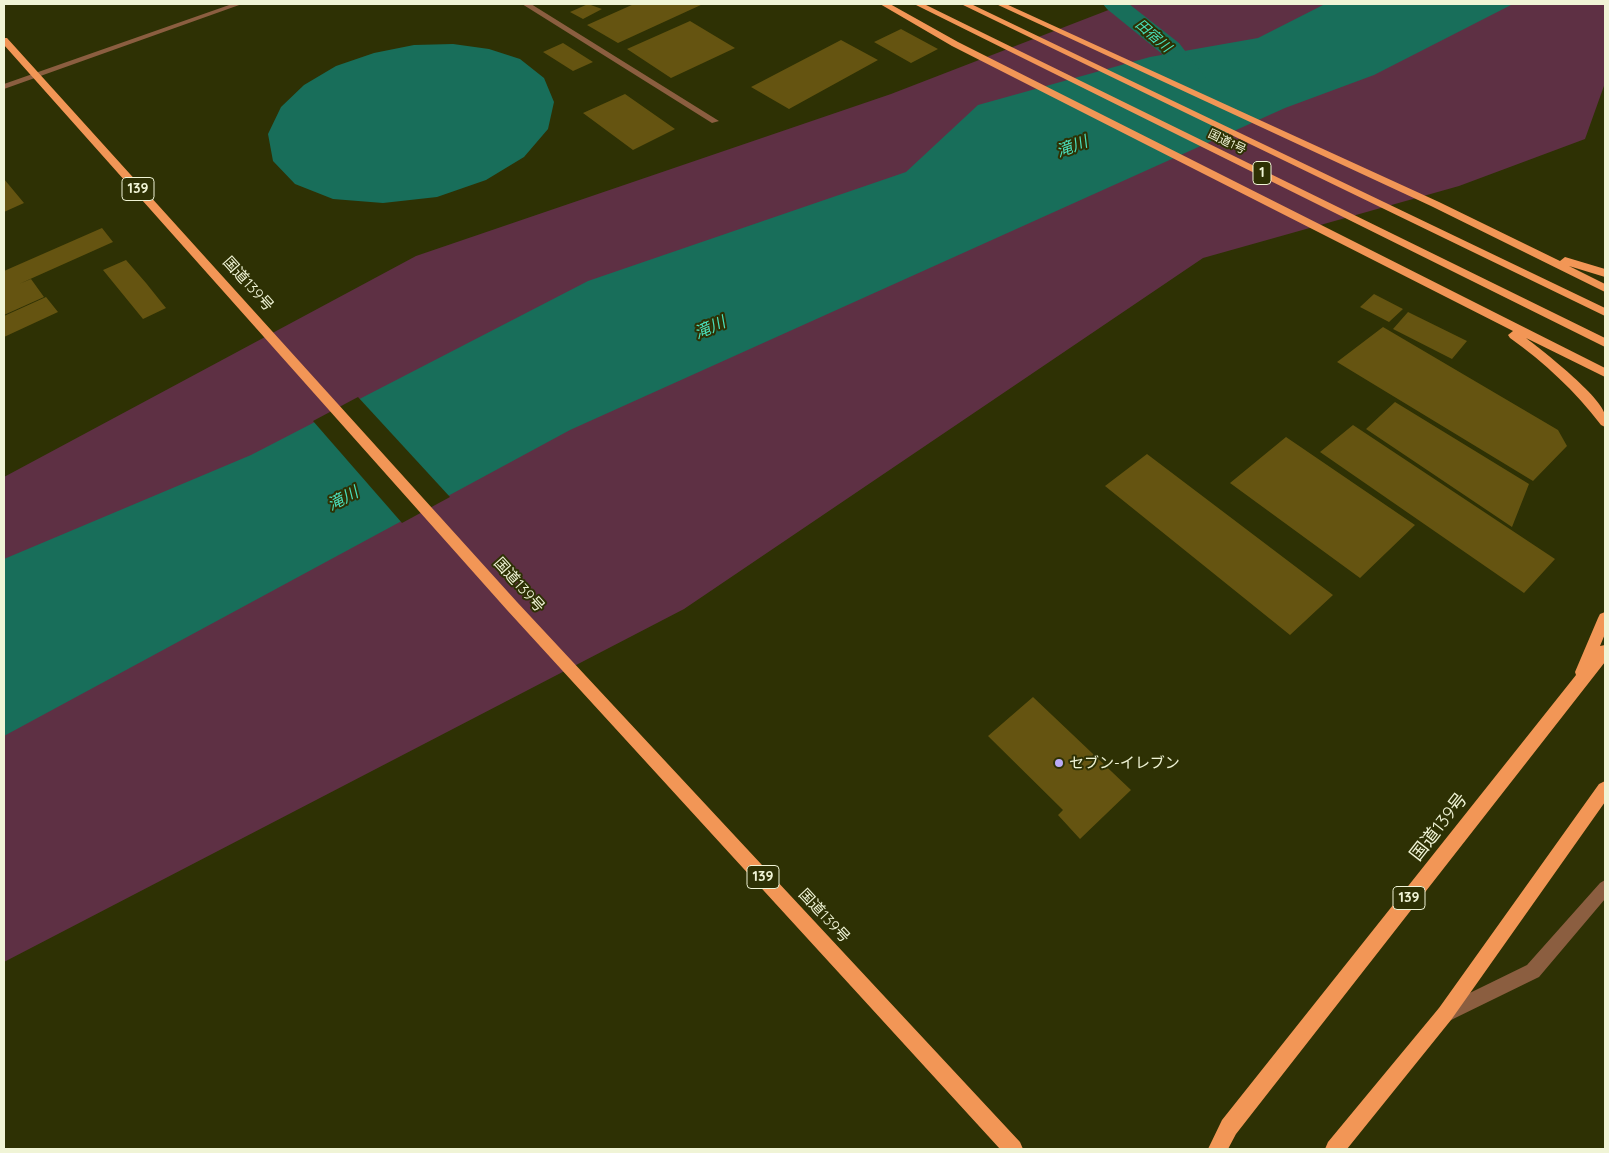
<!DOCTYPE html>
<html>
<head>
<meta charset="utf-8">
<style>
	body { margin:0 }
	#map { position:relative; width:1609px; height:1153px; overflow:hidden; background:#2e3104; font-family:Quicksand,sans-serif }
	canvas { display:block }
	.frame { position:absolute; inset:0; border:5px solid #f0f4d6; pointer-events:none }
</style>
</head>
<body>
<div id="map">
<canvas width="1609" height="1153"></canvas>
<div class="frame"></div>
</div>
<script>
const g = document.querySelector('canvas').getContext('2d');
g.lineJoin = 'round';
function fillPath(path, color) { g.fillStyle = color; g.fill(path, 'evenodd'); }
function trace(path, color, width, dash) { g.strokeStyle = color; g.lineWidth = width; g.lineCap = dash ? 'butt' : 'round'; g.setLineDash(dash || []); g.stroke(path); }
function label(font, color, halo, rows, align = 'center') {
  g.font = font + ' Quicksand,"Noto Sans JP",sans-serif'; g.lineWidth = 4; g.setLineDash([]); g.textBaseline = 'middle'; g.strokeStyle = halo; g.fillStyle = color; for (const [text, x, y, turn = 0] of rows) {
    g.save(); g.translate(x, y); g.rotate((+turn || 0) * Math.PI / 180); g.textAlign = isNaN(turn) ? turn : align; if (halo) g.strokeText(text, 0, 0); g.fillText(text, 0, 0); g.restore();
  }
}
fillPath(new Path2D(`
	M1124 4H1605V83L1585 139 1459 186 1203 258 684 609 4 962V477L416 256 891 94Z`), '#5e3044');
fillPath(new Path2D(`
	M1325 4H1513L1374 75 1285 108 570 430 4 736V559L251 455 588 281 906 172 978 105 1150 57 1258 38Z
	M453 44 489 49 520 59 544 78 554 102 548 129 524 157 486 180 437 197 383 203 333 199 295 184 273 161 268 134 281 107 304 85 336 66 374 53 414 45Z`), '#186e5a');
fillPath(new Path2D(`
	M358 397 450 497 402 523 313 421Z`), '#2e3104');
fillPath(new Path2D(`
	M1103 4H1129L1179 43 1219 95 1215 101 1206 103 1197 101 1161 53 1107 9Z`), '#186e5a');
fillPath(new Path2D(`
	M588 4 602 9 583 19 570 12Z
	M634 4H703L618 43 587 25Z
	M690 21 735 48 671 78 627 49Z
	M901 29 938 49 911 63 874 42Z
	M841 40 878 60 789 109 751 87Z
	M563 43 593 62 573 71 543 52Z
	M625 94 675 129 633 150 583 113Z
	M4 179 24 203 4 212Z
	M102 228 113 242 19 284 31 279 44 297 4 315V271Z
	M126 260 146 283 166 308 143 319 103 270Z
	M1374 294 1403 309 1389 322 1360 307Z
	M46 297 58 312 4 337V316Z
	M1408 312 1467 341 1452 359 1393 329Z
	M1383 327 1558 430 1567 446 1533 481 1337 362Z
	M1395 402 1529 484 1512 527 1366 429Z
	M1353 425 1555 559 1524 593 1320 452Z
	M1286 437 1415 525 1360 578 1230 483Z
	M1147 454 1333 595 1290 635 1105 486Z
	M1033 697 1131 790 1080 839 1058 815 1063 810 988 736Z`), '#655411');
fillPath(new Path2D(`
	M232 4H242L4 89V84Z
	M522 4H531L719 121 712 123Z
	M1605 880V899L1539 977 1451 1020 1445 1022 1439 1020 1437 1014 1439 1008 1527 965 1600 883Z`), '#8b5e40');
fillPath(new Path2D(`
	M880 4H890L958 42 1605 368V377L1526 338C1542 350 1602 397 1605 415 1606 418 1605 423 1605 427L1601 425C1575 391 1545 363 1510 338L1508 335 1513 331 952 46Z
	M914 4H924L1605 338V347Z
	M961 4H971L1605 308V316Z
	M996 4H1006L1439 202 1560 261 1565 257 1605 269V277L1569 266 1605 284V292L1431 206Z
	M4 38H7L517 602 1020 1142 1023 1149H1000L507 610 4 45Z
	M1605 612V634L1600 646 1605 645V662L1236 1134 1228 1149H1208L1222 1120 1576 675 1575 672 1598 618 1600 614Z
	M1605 781V802L1451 1020 1347 1149H1325L1328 1142 1439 1008 1599 784Z`), '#f29656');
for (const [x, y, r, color] of [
	[1059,763,5,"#baaaf6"]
]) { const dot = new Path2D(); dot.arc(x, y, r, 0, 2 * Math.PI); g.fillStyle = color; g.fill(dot); trace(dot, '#2e3104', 2); }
label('12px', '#f0f4d6', '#2e3104', [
	["国道1号",1227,142,26]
]);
label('italic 14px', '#4adfbb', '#2e3104', [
	["田宿川",1153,36,41]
]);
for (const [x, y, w] of [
	[1262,173,18],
	[138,189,32],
	[763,877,32],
	[1409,898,32]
]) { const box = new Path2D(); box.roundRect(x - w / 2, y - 11.5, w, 23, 4); g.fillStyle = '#2e3104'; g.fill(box); trace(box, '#f0f4d6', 1); }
label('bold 14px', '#f0f4d6', null, [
	["1",1262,173],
	["139",138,189],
	["139",763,877],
	["139",1409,898]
]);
label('15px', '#f0f4d6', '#2e3104', [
	["国道139号",248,284,48],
	["国道139号",519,585,48],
	["国道139号",824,916,47]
]);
label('15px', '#f0f4d6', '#2e3104', [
	["セブン-イレブン",1069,763]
], 'left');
label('italic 16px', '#4adfbb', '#2e3104', [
	["滝川",1072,147,-21],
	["滝川",710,328,-24],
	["滝川",343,499,-28]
]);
label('18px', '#f0f4d6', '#2e3104', [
	["国道139号",1439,827,-52]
]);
</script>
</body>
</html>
